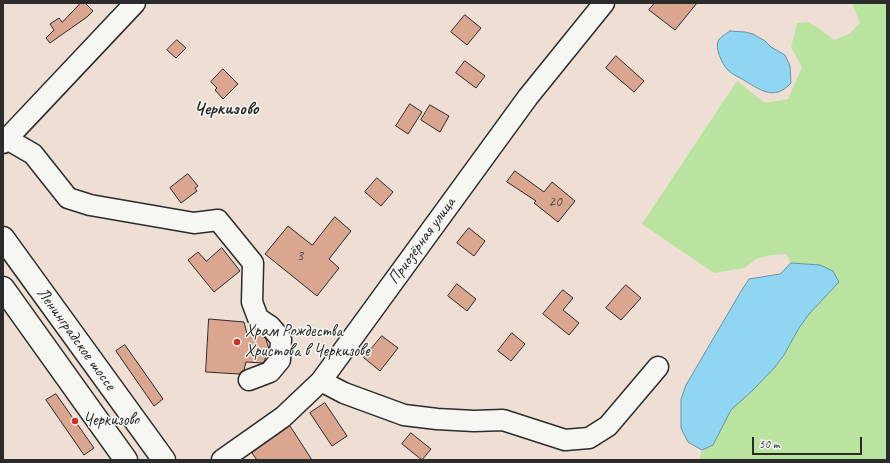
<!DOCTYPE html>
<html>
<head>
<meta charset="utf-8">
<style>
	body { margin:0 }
	#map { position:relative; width:890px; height:463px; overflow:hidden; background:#eeded4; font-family:Caveat,sans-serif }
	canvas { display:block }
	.frame { position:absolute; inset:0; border:4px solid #2b2b2b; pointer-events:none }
	.scale { position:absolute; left:752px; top:437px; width:110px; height:18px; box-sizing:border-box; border:2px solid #2b2b2b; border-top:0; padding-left:5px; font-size:12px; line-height:14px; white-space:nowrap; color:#2b2b2b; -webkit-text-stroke:3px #f6f6f2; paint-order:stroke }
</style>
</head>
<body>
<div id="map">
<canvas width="890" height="463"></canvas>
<div class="frame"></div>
<div class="scale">50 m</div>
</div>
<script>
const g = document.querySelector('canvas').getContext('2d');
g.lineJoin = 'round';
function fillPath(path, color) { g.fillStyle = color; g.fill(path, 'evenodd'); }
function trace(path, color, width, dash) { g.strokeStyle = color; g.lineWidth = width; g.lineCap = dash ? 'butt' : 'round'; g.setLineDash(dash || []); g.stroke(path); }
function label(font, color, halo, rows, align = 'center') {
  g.font = font + ' Caveat,sans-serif'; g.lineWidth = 3; g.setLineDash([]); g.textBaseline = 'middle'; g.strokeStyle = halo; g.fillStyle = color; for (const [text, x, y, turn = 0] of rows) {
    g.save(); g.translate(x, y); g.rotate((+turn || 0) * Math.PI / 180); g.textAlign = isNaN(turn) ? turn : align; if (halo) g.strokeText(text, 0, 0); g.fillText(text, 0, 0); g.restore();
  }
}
fillPath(new Path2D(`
	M852 3H887V460H699L702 450 713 445 731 410 753 390 775 367 784 355 799 328 809 314 839 282 820 265 791 263 786 254 771 255 756 259 744 268 714 273 642 224 737 81 765 103 788 99 802 67 791 47 797 23 808 22 821 30 834 40 849 34 860 23Z`), '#bae39f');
const water = new Path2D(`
	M730 31 745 32 753 34 765 41 771 47 785 55 790 66 791 83C774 102 759 89 742 79 737 76 731 74 727 69 722 64 715 48 718 41 721 36 726 34 730 31Z
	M791 263 820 265 833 271 839 282 809 314 799 328 784 355 775 367 753 390 731 410 713 445 702 450 688 442 681 428V399L686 385 740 293 749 279 780 274Z`);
fillPath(water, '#90d6f2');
trace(water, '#6892a2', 1);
const building = new Path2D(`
	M81 3H85L93 11 87 17 50 43 46 38 54 30 50 24 59 18 62 22Z
	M655 3H697L675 30 649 10Z
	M465 15 481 28 467 45 451 32Z
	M177 40 186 48 176 58 167 50Z
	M616 56 644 81 634 92 606 68Z
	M465 61 485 76 476 88 456 73Z
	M223 69 238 84 223 99 215 90 217 88 211 82Z
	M410 104 422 112 408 134 396 126Z
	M430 105 449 116 440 132 421 120Z
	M515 171 544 192 552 182 575 201 558 222 534 203 536 201 507 182Z
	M188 174 198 186 195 188 197 191 181 203 170 188Z
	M377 178 393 192 381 206 365 192Z
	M335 217 351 231 329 259 339 268 317 296 265 254 288 226 312 245Z
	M469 228 485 241 474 256 457 243Z
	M222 248 240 271 214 292 188 260 198 252 206 261Z
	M457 284 476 299 467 311 448 296Z
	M626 285 641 298 621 320 606 308Z
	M563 290 573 298 563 310 579 323 569 335 543 314Z
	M209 319 244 322 247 334 262 335 266 339 269 349 264 362 262 363 246 362 244 370 239 374 206 372Z
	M512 333 525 344 511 361 498 351Z
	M382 336 398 348 380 371 364 358Z
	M125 345 163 399 154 406 116 351Z
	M56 394 94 448 84 455 46 400Z
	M325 403 347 436 332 446 310 413Z
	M290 426 312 460H257L252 453Z
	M411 433 431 449 422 460 402 444Z`);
fillPath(building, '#daa68f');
trace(building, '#2b2b2b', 1);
const minor = new Path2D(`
	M7 139 33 154 68 198 90 205 194 223 218 220 253 263 252 302 258 318 270 326 281 339 280 360 270 372 249 380
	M3 143 135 3
	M321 381 344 393 404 415 437 419 474 421 503 420 565 440 589 438 608 426 658 367
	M222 460 283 417 321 381 528 97 604 3`);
const highway = new Path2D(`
	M3 238 164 460
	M3 288 126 460`);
trace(minor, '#2b2b2b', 23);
trace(highway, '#2b2b2b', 25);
trace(minor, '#f6f6f2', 20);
trace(highway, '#f6f6f2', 22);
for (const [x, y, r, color] of [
	[237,342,4,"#c8321e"],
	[75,421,4,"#c8321e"]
]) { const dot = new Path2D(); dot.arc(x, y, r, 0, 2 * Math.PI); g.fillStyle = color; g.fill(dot); trace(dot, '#f6f6f2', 1.5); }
label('15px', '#574a44', null, [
	["20",555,202],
	["3",300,256]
]);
label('17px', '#2b2b2b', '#f6f6f2', [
	["Приозёрная улица",422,241,-54],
	["Ленинградское шоссе",76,339,54]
]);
label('17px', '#2b2b2b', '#f6f6f2', [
	["Храм Рождества",245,332],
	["Христова в Черкизове",245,352],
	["Черкизово",83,421]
], 'left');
label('bold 18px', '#2b2b2b', '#f6f6f2', [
	["Черкизово",226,109]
]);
</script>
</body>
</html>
